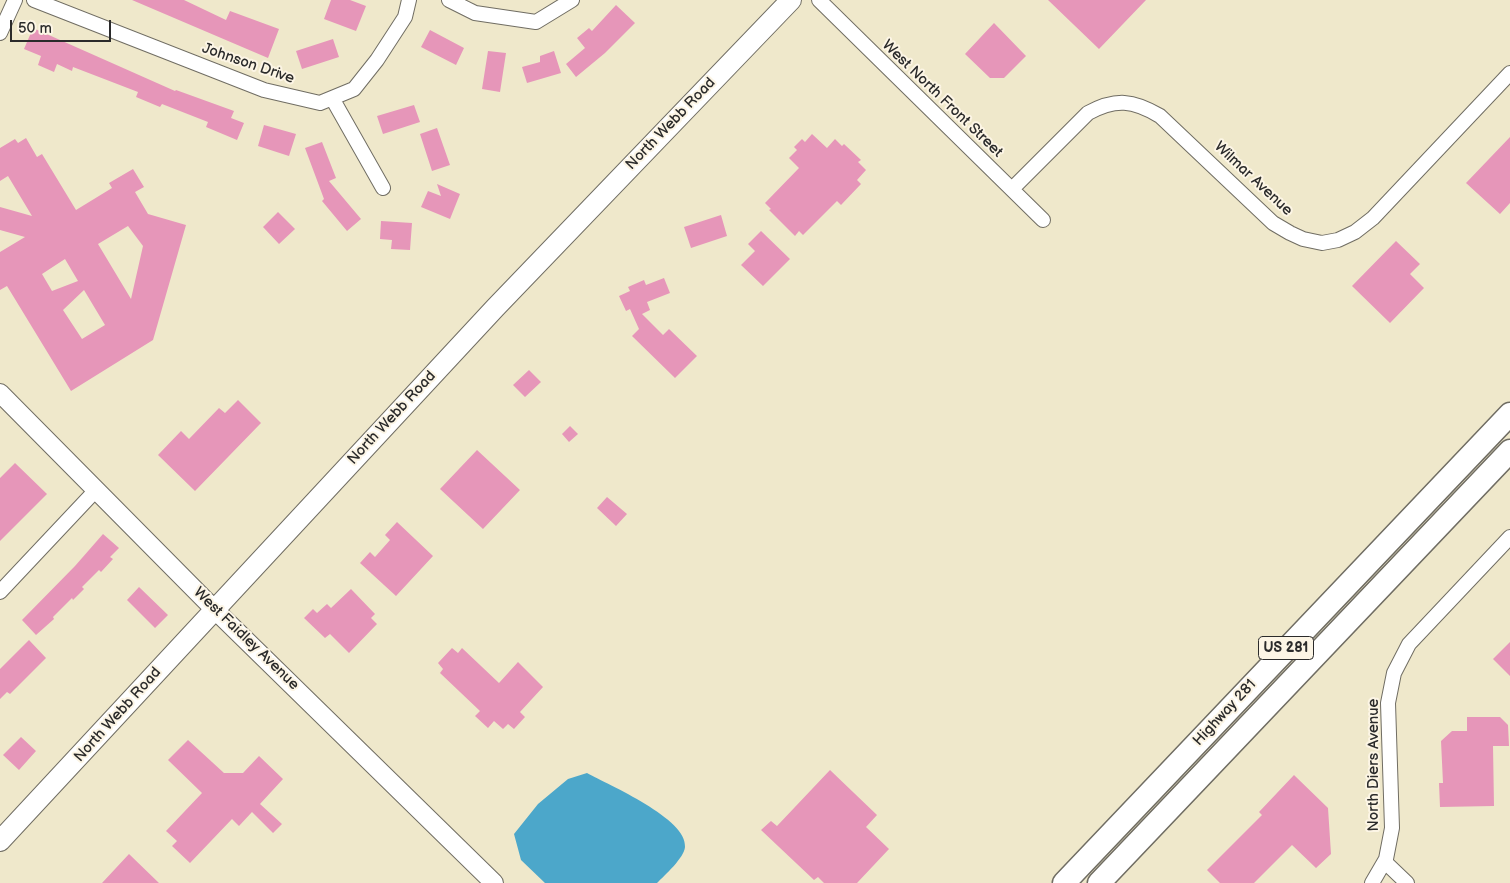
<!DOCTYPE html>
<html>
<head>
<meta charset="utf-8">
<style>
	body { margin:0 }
	#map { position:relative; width:1510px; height:883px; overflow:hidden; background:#efe8cb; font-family:"Balsamiq Sans",sans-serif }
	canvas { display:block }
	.scale { position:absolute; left:10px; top:20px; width:101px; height:22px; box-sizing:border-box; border:2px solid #2b2b2b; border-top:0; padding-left:6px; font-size:15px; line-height:18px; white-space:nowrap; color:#2b2b2b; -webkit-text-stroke:4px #fcf5e5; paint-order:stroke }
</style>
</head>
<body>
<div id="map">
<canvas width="1510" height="883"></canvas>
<div class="scale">50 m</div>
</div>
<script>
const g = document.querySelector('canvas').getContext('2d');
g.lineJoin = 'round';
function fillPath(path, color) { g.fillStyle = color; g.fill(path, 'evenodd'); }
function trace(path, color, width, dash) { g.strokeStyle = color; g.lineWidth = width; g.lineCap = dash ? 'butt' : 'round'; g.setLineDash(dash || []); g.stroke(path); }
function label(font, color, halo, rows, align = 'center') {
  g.font = font + ' "Balsamiq Sans",sans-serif'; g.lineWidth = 4; g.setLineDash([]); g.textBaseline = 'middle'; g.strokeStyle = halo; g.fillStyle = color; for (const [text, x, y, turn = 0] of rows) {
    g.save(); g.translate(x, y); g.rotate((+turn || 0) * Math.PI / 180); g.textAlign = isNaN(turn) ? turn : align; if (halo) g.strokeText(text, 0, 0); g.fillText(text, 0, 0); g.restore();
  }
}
fillPath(new Path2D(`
	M587 773C609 785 688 819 685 847 684 858 665 875 657 883H545L521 860 514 834 538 804 568 779Z`), '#4ca7ca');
fillPath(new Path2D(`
	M132 0H184L226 20 230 11 279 29 268 58Z
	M331 0H350L366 6 356 31 324 19Z
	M1048 0H1146L1099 49Z
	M616 5 635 23 605 53 576 77 566 64 585 48 577 38 589 28 592 31Z
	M994 23 1026 56 1004 78H990L965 54Z
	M33 28 175 91 176 90 234 111 231 118 244 123 237 140 206 127 208 122 162 104 160 107 136 97 138 92 73 67 72 71 57 64 54 72 38 65 41 56 24 49Z
	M430 30 464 48 456 65 421 47Z
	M333 39 339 57 302 69 296 51Z
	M488 51 506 53 500 92 482 89Z
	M554 51 561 73 527 83 522 67 540 62V56Z
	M414 105 420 122 383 134 377 116Z
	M264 125 296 134 289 156 258 146Z
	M437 128 450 165 432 171 420 134Z
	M812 134 827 148 835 139 842 146 844 144 861 160 858 162 866 170 857 180 861 184 841 205 837 201 803 235 799 231 795 236 769 210 771 209 765 203 799 168 789 158 797 150 794 147 802 139 805 142Z
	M1510 137V203L1500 214 1466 183Z
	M26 138 37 157 42 154 76 210 112 188 109 183 133 169 144 187 135 192 148 214 186 225 153 340 71 391 7 286 0 290V252L25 237 0 230V207L32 216 8 176 0 181V148L15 139 18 143ZM128 226 143 246 131 299 98 244ZM65 259 78 281 52 291 42 274ZM84 290 105 325 82 339 63 310Z
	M322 142 336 178 329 181 361 219 347 231 322 201 324 199 305 148Z
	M437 184 460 194 450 219 421 207 428 191 441 196Z
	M278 212 295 229 279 244 263 227Z
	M721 215 727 236 691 248 684 227Z
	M381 221 412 223 410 250 391 249 392 240 380 239Z
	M761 231 790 259 763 286 741 265 755 251 748 244Z
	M1396 241 1420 264 1410 274 1424 288 1390 323 1352 286Z
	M664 278 670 293 647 302 650 310 642 314 663 335 669 329 697 356 675 378 632 336 639 329 630 309 626 311 619 296 630 291 628 287 644 280 646 285Z
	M529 370 541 382 525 397 513 385Z
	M238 400 261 423 195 491 158 455 181 431 189 439 219 408 225 413Z
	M570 426 578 434 569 442 562 434Z
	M477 450 520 490 483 529 440 489Z
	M15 463 47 494 0 541V478Z
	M607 497 627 514 616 526 597 508Z
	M397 522 433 556 396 596 360 563 370 552 375 557 390 540 385 535Z
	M103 534 119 548 110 557 113 559 101 572 99 570 82 587 84 589 73 600 72 598 53 617 54 619 36 635 22 620 75 566Z
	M139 587 168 615 155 628 127 600Z
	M351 589 375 614 371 618 377 624 349 653 330 634 325 638 304 618 313 609 317 613 327 604 331 608Z
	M29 640 46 658 10 694 7 692 0 699V669Z
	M1510 642V676L1493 659Z
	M452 648 458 653 462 648 499 683 518 662 543 687 520 712 525 717 514 729 508 724 503 729 494 721 488 728 475 716 480 711 440 673 443 669 438 663Z
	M1467 717H1500L1508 725 1509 746H1493L1494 806 1440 807 1439 783H1443L1441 741 1452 731H1467Z
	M21 737 36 751 19 770 3 755Z
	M188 740 224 773H243L259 756 283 779 260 804 282 824 273 833 252 812 239 826 232 819 190 863 172 846 177 841 166 831 202 793 168 760Z
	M830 770 877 815 866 827 889 849 857 883H824L818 877 814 880 761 830 771 821 777 826Z
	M1294 775 1328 808 1331 854 1316 868 1292 845 1254 883H1220L1207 870 1262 815 1259 812Z
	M129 854 159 883H102Z`), '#e696b9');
const minor = new Path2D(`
	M34 0 264 90 320 103 354 89 377 60 405 17 409 0
	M449 0 475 13 536 22 572 0
	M819 0 1043 220
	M0 33 15 0
	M332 98 383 188
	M1012 189 1088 113C1116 98 1133 100 1160 116L1273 223 1290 233 1303 239 1322 243 1338 240 1355 232 1373 218 1510 73
	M0 592 96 490
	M1385 862 1407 883
	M1372 883 1386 859 1392 828 1388 703 1394 673 1409 644 1510 537`);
const tertiary = new Path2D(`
	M0 393 214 609 494 883`);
const secondary = new Path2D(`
	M0 841 495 308 791 0`);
const trunk = new Path2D(`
	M1064 883 1510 414
	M1099 883 1510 451`);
trace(minor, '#706d63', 16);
trace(tertiary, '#706d63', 20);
trace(secondary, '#706d63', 22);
trace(trunk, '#706d63', 25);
trace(minor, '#fff', 14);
trace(tertiary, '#fff', 18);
trace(secondary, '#fff', 20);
trace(trunk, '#fff', 22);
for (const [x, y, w] of [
	[1286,648,55]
]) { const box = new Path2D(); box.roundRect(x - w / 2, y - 11.5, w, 23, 4); g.fillStyle = '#fcf5e5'; g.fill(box); trace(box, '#2b2b2b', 1); }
label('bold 14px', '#2b2b2b', null, [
	["US 281",1286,648]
]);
label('15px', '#2b2b2b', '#fcf5e5', [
	["Johnson Drive",248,64,19],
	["West North Front Street",942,99,44],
	["North Webb Road",671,124,-46],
	["Wilmar Avenue",1253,179,43],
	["North Webb Road",392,418,-47],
	["West Faidley Avenue",246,639,44],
	["Highway 281",1225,713,-47],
	["North Webb Road",118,715,-48],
	["North Diers Avenue",1374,765,-90]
]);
</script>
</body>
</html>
